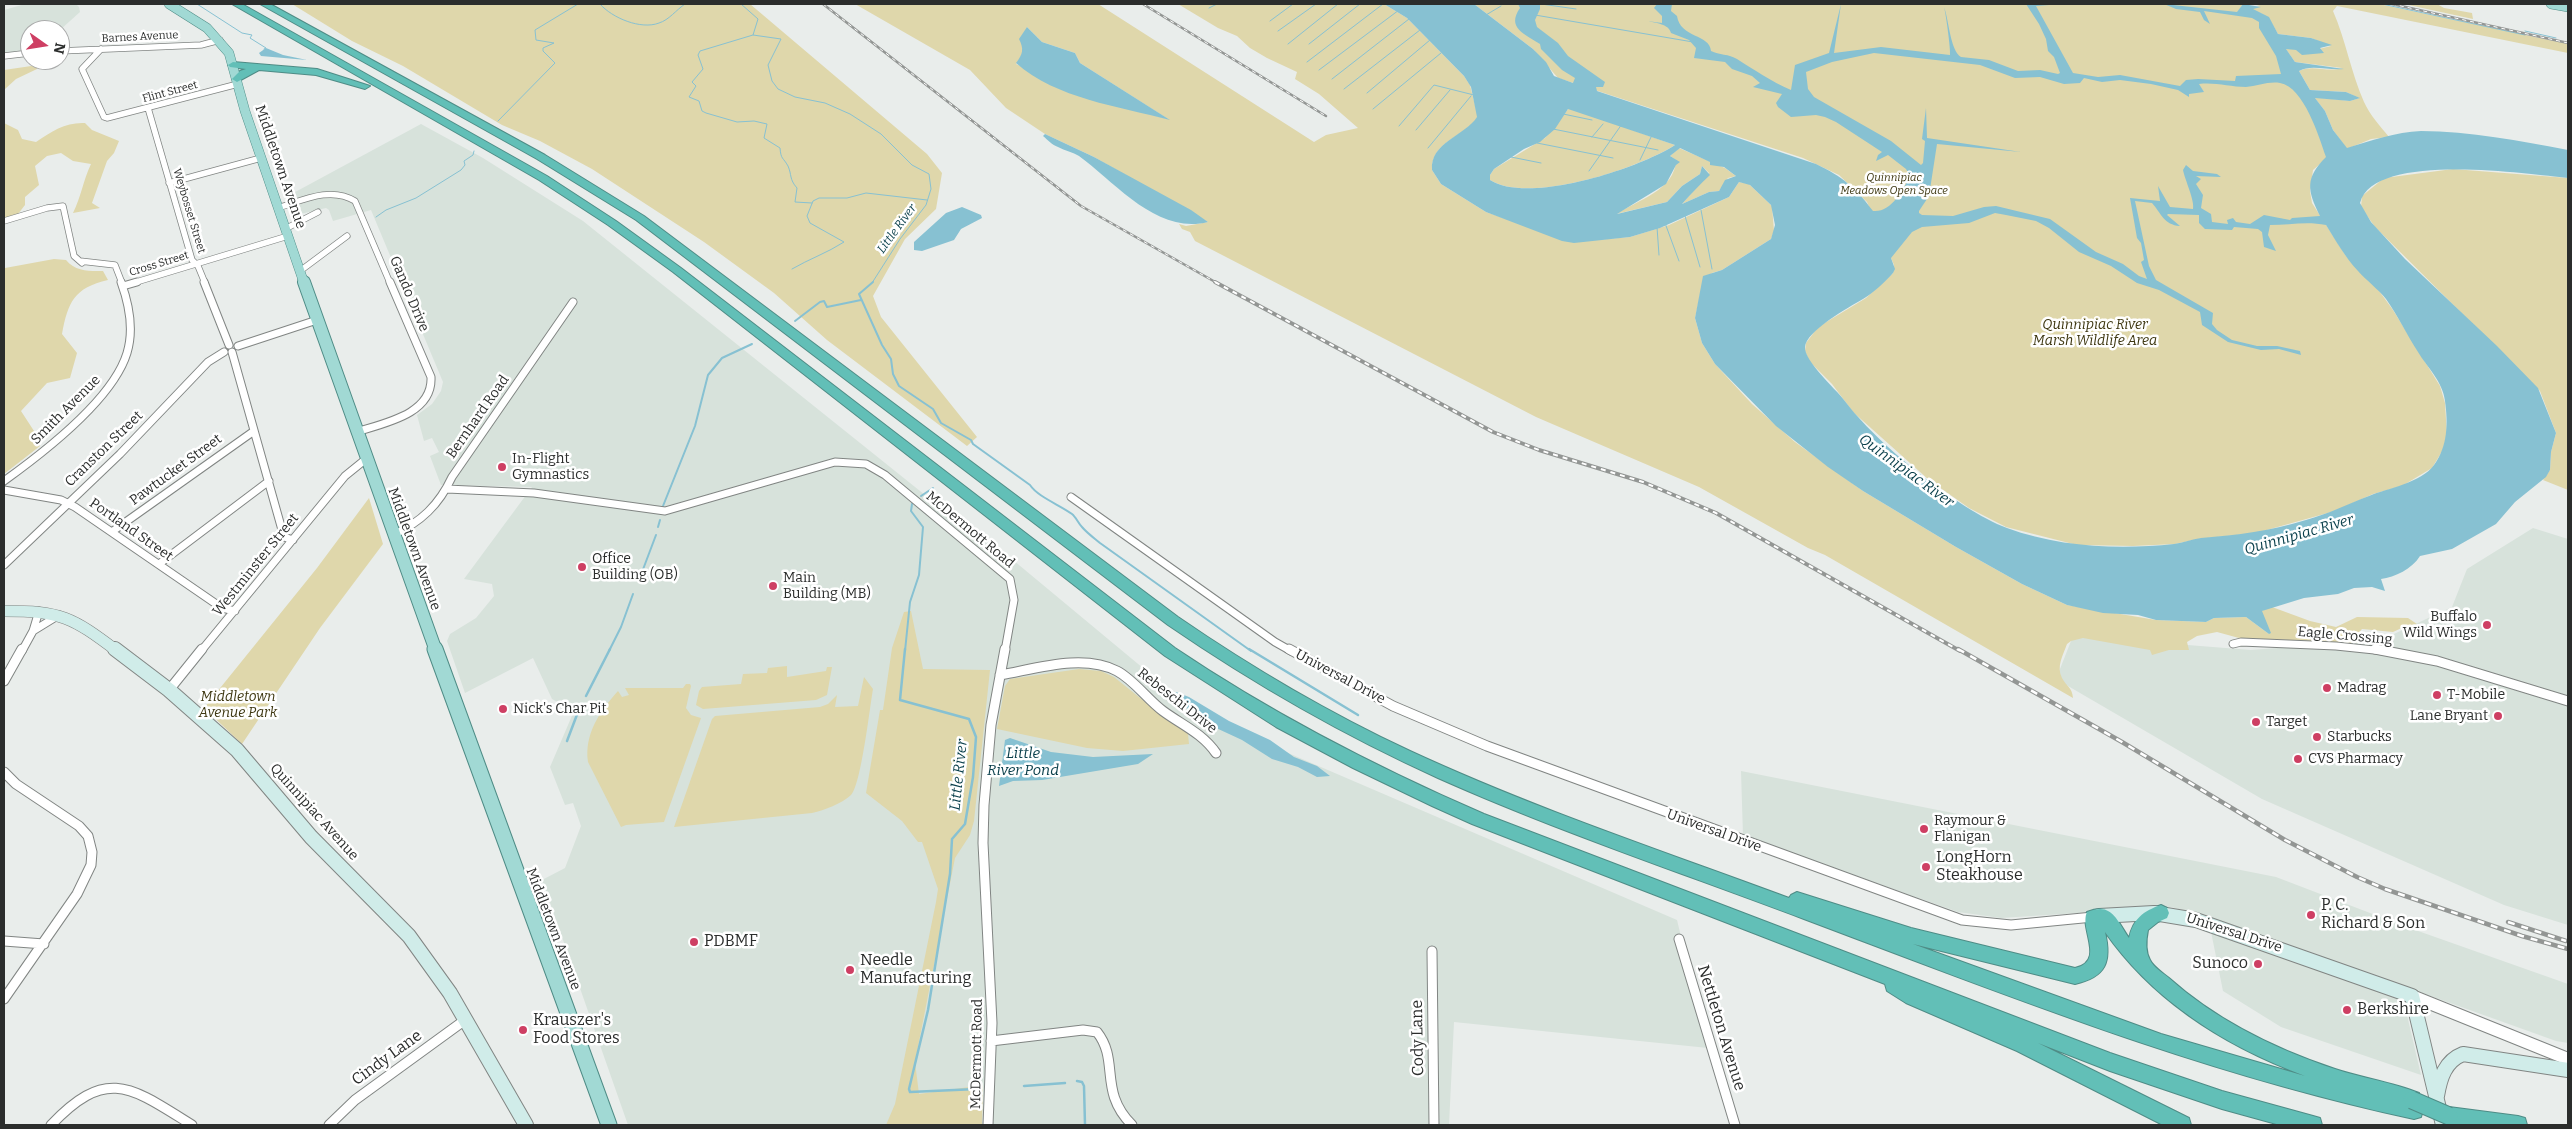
<!DOCTYPE html>
<html>
<head>
<meta charset="utf-8">
<style>
	body { margin:0 }
	#map { position:relative; width:2572px; height:1129px; overflow:hidden; background:#e9edeb; font-family:Bitter,serif }
	canvas { display:block }
	.frame { position:absolute; inset:0; border:5px solid #2b2d2c; pointer-events:none }
	.north { position:absolute; left:20px; top:20px; width:50px; height:50px; box-sizing:border-box; background:#fff; border:1px solid #aaabab; border-radius:50%; rotate:103deg; font-size:14px; font-weight:700; line-height:20px; text-align:center; color:#2b2d2c }
	.north::after { content:''; display:block; margin:auto; width:18px; height:22px; background:#ce3f63; clip-path:polygon(50% 0,100% 100%,50% 72%,0 100%) }
</style>
</head>
<body>
<div id="map">
<canvas width="2572" height="1129"></canvas>
<div class="frame"></div>
<div class="north">N</div>
</div>
<script>
const g = document.querySelector('canvas').getContext('2d');
g.lineJoin = 'round';
function fillPath(path, color) { g.fillStyle = color; g.fill(path, 'evenodd'); }
function trace(path, color, width, dash) { g.strokeStyle = color; g.lineWidth = width; g.lineCap = dash ? 'butt' : 'round'; g.setLineDash(dash || []); g.stroke(path); }
function label(font, color, halo, rows, align = 'center') {
  g.font = font + ' Bitter,serif'; g.lineWidth = 5; g.setLineDash([]); g.textBaseline = 'middle'; g.strokeStyle = halo; g.fillStyle = color; for (const [text, x, y, turn = 0] of rows) {
    g.save(); g.translate(x, y); g.rotate((+turn || 0) * Math.PI / 180); g.textAlign = isNaN(turn) ? turn : align; if (halo) g.strokeText(text, 0, 0); g.fillText(text, 0, 0); g.restore();
  }
}
fillPath(new Path2D(`
	M25 4H76L79 7 80 12 60 30H30V52L4 55V10Z
	M421 124 483 158 583 221 930 499 948 506 1173 693 1237 731 1677 920 1708 1048 1454 1022 1449 1125H982L983 1086 903 1125H628L542 880 565 868 581 826 573 803 565 805 550 767 574 711 552 699 533 658 465 693 447 641 450 634 476 618 494 596 492 584 464 579 532 487 441 485 430 456 439 452 432 438 424 441 417 415 432 404 441 391 443 382 371 210 333 221 329 210 326 208 292 216 286 197Z
	M2533 528 2568 539V925L2504 905 2262 799 2056 679 2073 636 2251 650 2381 640 2452 607 2467 569Z
	M1741 771 2276 877 2404 926 2568 984V1043L2556 1041 2400 985 2421 1075 2281 1027 2223 991 2208 917 2171 907 2001 918 1958 912 1743 836Z`), '#d7e2db');
fillPath(new Path2D(`
	M292 4H750L927 154 942 173 936 209 905 239 873 296 881 317 977 437 967 446 827 340 774 293 704 242 592 169 540 141 502 125 403 66 352 41Z
	M855 4H1098L1314 142 1326 135 1358 128 1319 94 1295 79 1297 72 1267 58 1250 48 1237 36 1218 28 1178 4H1384L1407 18 1464 76 1470 85 1478 117C1465 137 1431 141 1432 170L1441 184 1486 212 1573 242 1630 237 1669 225 1729 197 1739 182 1749 184 1772 206 1774 231 1771 239 1722 270 1712 273 1702 286 1695 318 1702 343 1715 364 1752 404 1795 442 1863 491 1956 547 2022 584 2067 605 2156 620 2206 622 2214 618 2246 617 2269 634 2261 611 2272 607 2310 621 2336 627 2357 617 2408 618 2417 624 2406 626 2393 632 2362 629 2358 634 2361 643 2239 638 2217 632 2197 636 2187 642 2189 650H2169L2152 655 2150 650 2083 638 2071 641 2067 644C2063 655 2056 667 2062 678 2067 687 2072 687 2073 698L1825 555 1808 548 1699 487 1536 417 1195 241 1190 232 1182 229 1179 224 1186 226 1208 222 1094 157 1045 134 1006 108 970 70ZM1027 27 1042 42 1075 53 1080 63 1168 119 1103 102 1016 64 1022 56Z
	M1474 4H2243L2238 12 2262 15 2335 151 2313 170 2310 191 2312 203 2346 256 2377 288 2393 310 2440 386 2445 403 2447 436 2444 448 2432 468 2402 486 2373 494 2335 511 2256 533 2198 539 2175 544 2133 546 2077 545 2006 527 1969 508 1929 480 1853 412 1832 384 1809 361 1805 351 1806 343 1818 327 1866 298 1893 273 1894 265 1867 202 1839 175 1803 158 1558 78 1533 49Z
	M2253 4H2379L2568 44V53L2337 6 2333 11C2346 41 2351 73 2364 102 2370 115 2380 126 2389 137L2371 139 2347 149 2333 130 2325 111 2314 97 2350 101 2359 98 2346 92 2310 90 2299 71C2313 64 2328 73 2342 68L2295 62 2285 48 2323 53 2319 49 2331 46 2311 38 2278 34C2271 22 2269 15 2254 11L2252 8 2260 6Z
	M2404 4H2437L2444 8 2472 13 2473 19Z
	M38 65 37 69 16 79 4 90V70Z
	M1569 108 1675 145C1639 168 1530 205 1490 180V175L1494 169 1545 138Z
	M4 123 18 130 22 139 36 142C52 131 66 122 85 123L92 130 119 141 114 153 107 161 92 203 100 208 73 213C81 197 83 181 91 164L73 161 61 153 47 156 35 166 39 185 25 197V205L18 214 4 218Z
	M1679 148 1725 168 1736 176 1728 178 1719 191 1709 192 1682 204 1709 173 1702 166 1700 174 1682 186 1667 202 1616 214C1638 200 1675 190 1676 160L1670 156Z
	M2453 169 2568 178V490L2543 480 2550 470 2551 452 2556 433 2540 391 2375 227 2361 207 2362 196 2384 178Z
	M54 259 66 260C76 272 89 271 103 271L108 280C74 288 68 302 62 334L77 353 70 378 47 383 21 411 34 431 40 446 4 474V266L5 268Z
	M369 498 383 544 320 628 242 744 204 708 317 568Z
	M911 611 923 669 990 670 974 821 970 835 955 858 915 1062 919 1094 983 1085 982 1125H886L895 1104 936 902 938 889 922 842H918L902 821 866 793 880 710H883L892 648 904 612Z
	M787 666V677L826 671 827 667H832L827 695 816 700 703 709 696 705 699 691 702 687 741 684 743 674 767 673 768 668Z
	M1079 669 1101 671 1114 677 1170 722 1183 729 1188 734 1189 744 1123 751 1087 748 997 729 1005 686 1010 679Z
	M864 677 873 689C870 706 861 786 851 795 841 804 825 810 812 813L674 827 712 719 715 716 820 707 828 704 837 695 835 707 858 706Z
	M686 684H690L691 686 686 708 691 715 701 718 664 822 626 825 621 827 588 762C584 734 600 711 618 691L622 697 629 695 625 688H683Z`), '#dfd7ab');
fillPath(new Path2D(`
	M1384 4H1474L1533 49 1546 62 1554 76 1573 83 1575 78 1562 70 1541 49 1540 44C1525 34 1506 28 1520 8L1518 4H1540V9L1535 20 1537 27 1558 43 1568 56 1605 82 1603 87H1596L1597 91 1816 164C1843 177 1855 187 1873 211 1891 213 1903 190 1910 176L1906 169 1888 155 1876 161 1878 155 1882 152 1836 122 1825 117 1816 115 1791 117 1778 107 1776 103 1782 94 1753 87 1760 83 1752 76 1732 69 1725 62 1694 58 1696 48 1689 40 1671 33C1669 24 1656 23 1647 21L1662 23V16L1654 8 1657 4H1672L1671 11 1677 16C1680 38 1710 34 1711 51 1719 55 1729 54 1737 59 1753 69 1772 82 1791 90L1795 65 1829 53 1841 4 1834 53 1881 47 1950 55C1951 51 1946 14 1944 7 1949 20 1950 50 1961 57L1989 60 2018 71 2040 70 2058 74 2060 73 2054 57 2048 51 2046 39 2039 24 2026 4H2062L2036 6 2073 73 2098 77 2120 75 2180 86 2186 80 2198 79 2235 81 2236 76 2281 74 2276 56 2259 28V22L2252 18 2204 11 2210 24 2204 20 2200 12 2176 9 2164 4 2237 12 2243 4 2261 7 2253 9 2269 17 2278 34 2311 38 2332 45 2320 48 2324 53 2302 55 2296 50 2286 49 2295 62 2344 69C2329 71 2311 64 2299 71L2310 90 2346 92 2360 98 2350 101 2315 98 2325 111 2333 130 2347 148C2370 141 2396 132 2421 131 2470 131 2520 141 2568 150V178C2528 174 2373 151 2360 203L2371 222 2405 259 2497 346 2538 388 2556 433 2551 452 2550 470 2546 477 2515 502 2496 524 2452 549 2420 556C2412 569 2395 577 2381 579L2385 591 2372 587 2354 588 2338 594 2304 598 2262 611 2271 633 2269 634 2246 617 2214 618 2206 622 2156 620 2138 615 2103 613 2067 605 2022 584 1956 547 1863 491 1828 467 1776 426 1715 364 1702 343 1695 318 1703 276 1722 270 1771 239 1775 225 1771 205 1750 185 1739 182 1729 197 1660 228 1630 237 1574 243 1562 241 1486 212 1441 184 1432 170C1430 142 1465 136 1477 117L1471 87 1464 76 1407 18ZM1874 53 1980 65 2015 78 2040 77 2064 84 2080 83 2084 78 2102 82 2120 80 2151 84 2178 90 2189 97V94L2204 92 2199 84C2215 82 2230 87 2246 87 2257 86 2269 81 2280 83 2304 87 2319 137 2326 157 2305 178 2307 190 2320 216L2292 218 2290 220 2264 215 2250 224 2236 222 2233 218 2227 220 2228 224 2212 222 2211 214 2201 208 2203 195 2196 184 2201 179 2196 176 2221 177 2217 174 2193 171 2186 165 2183 170C2185 180 2195 201 2193 209L2170 207 2158 186 2160 201 2130 198 2137 238 2141 243 2144 260 2141 262 2147 279 2139 276 2123 264 2096 252 2050 219 1996 206 1984 207 1953 216 1922 215 1919 213V211L1929 196 1937 144 2021 152 1927 138 1926 108 1922 139 1925 141 1923 163 1921 165 1891 141 1814 97 1808 89 1806 72 1832 62ZM1568 109 1675 145C1640 168 1529 205 1490 180V175L1494 169 1524 149 1540 142 1555 129ZM1680 148 1710 162V165L1724 167 1736 176 1725 180 1719 191 1709 192 1682 204C1691 194 1700 184 1710 175L1702 166 1700 174 1682 186 1667 202 1617 214 1666 184 1676 165 1680 162 1670 156ZM2135 201 2152 203C2161 213 2164 225 2180 226L2167 215 2168 214 2199 215V223L2205 229 2232 230 2234 227 2258 229 2262 232 2264 247 2276 251 2268 235 2270 225C2289 225 2307 221 2326 225 2336 241 2345 257 2358 271 2367 281 2378 289 2386 299 2398 316 2407 335 2418 352 2427 367 2443 382 2445 401 2448 423 2448 446 2434 465 2421 483 2388 488 2369 496 2348 504 2328 514 2306 520 2271 531 2237 535 2201 538 2192 539 2183 543 2174 544 2118 550 2059 547 2007 528 1957 509 1876 443 1844 400 1835 388 1804 361 1805 347 1806 331 1849 307 1863 299 1872 294 1886 281 1893 273L1895 269 1891 258 1912 232 1922 227 1969 223 1995 213 2006 215 2036 221 2049 228 2079 252 2111 266 2137 283 2159 290 2200 312 2202 325 2228 342 2261 350 2279 349 2301 355 2300 351 2277 346H2257L2232 340 2217 330 2212 324 2213 313 2156 280 2149 266Z
	M1027 27 1042 42 1075 53 1080 63 1170 120C1118 106 1057 99 1016 63 1023 54 1024 49 1019 39Z
	M266 48 283 55 307 60 261 56 259 53Z
	M1045 134 1094 157 1191 210 1208 222C1157 235 1116 183 1079 156 1073 152 1065 151 1058 147 1052 145 1048 140 1043 136Z
	M962 207 981 215 982 218 961 229 954 240 922 251 914 250V242L946 213Z
	M1176 692 1189 697 1229 721 1270 740 1294 757 1317 766 1330 776 1317 777 1298 767 1272 759 1242 740 1214 727 1173 699 1172 694Z
	M1010 738 1051 752 1093 757 1153 754 1138 764 1042 780 1013 781 999 786 1005 740Z`), '#87c1d2');
trace(new Path2D(`
	M197 4 242 33 252 35 250 38 266 48 264 49
	M600 4C612 18 641 30 659 23 669 20 676 10 685 4
	M741 4 758 19 753 35 781 39 768 65 772 81 778 89 795 97 825 103 850 114 881 134 912 165 929 174 931 189 926 205 900 239 872 283
	M1541 4 1576 9
	M2382 4 2525 35
	M1209 8 1217 4
	M1486 15 1501 6
	M1535 15 1693 42
	M1270 21 1293 4
	M1278 31 1316 4
	M2525 31 2556 38
	M753 35 700 51 698 55 703 69 692 82 696 86 689 97 699 101 702 111 706 113 737 122 754 121 767 124 764 138 780 148C781 160 783 157 788 166 792 175 789 179 797 188L795 202 812 203
	M1288 44 1338 4
	M1309 44 1360 4
	M1307 62 1383 4
	M1319 70 1399 10
	M1332 79 1409 19
	M1344 89 1420 30
	M1367 93 1430 40
	M1373 109 1441 53
	M1563 114 1592 120
	M498 121 555 63 543 51V48L554 43 536 40 535 30 578 4
	M1399 126 1434 85 1474 95
	M1553 129 1658 150
	M1416 130 1450 90
	M1592 137 1603 124
	M1537 143 1613 158
	M1428 148 1471 96
	M1511 157 1541 163
	M1640 160 1652 135
	M1589 171 1622 124
	M1701 210 1712 269
	M1685 216 1700 267
	M376 217 386 210 416 198 461 170 465 165 464 161 473 155 474 151
	M1665 223 1679 261
	M1657 227 1659 255
	M792 269C809 259 827 253 844 242L810 223 807 216 813 201 819 198H847L866 193 927 200`), '#87c1d2', 1);
trace(new Path2D(`
	M873 282 859 294 882 345 891 359 893 374 899 386 933 409 941 423 971 440 973 444 1030 485C1038 497 1060 505 1072 514 1076 517 1078 523 1082 527 1087 533 1094 538 1100 543L1251 651
	M795 321 820 302 824 301 827 307 861 300
	M921 496 933 488
	M663 506 695 426 708 375 722 358 752 344
	M658 527 660 520
	M639 580 656 535
	M609 651 621 627 633 594
	M905 651 910 602 919 575 923 527 911 511 912 504`), '#87c1d2', 2);
trace(new Path2D(`
	M905 649 900 700 969 719 976 737 973 777 965 824 952 839 950 874 928 1010 909 1089 910 1092 977 1089
	M1249 649 1358 715
	M586 696 610 649
	M567 741 578 712
	M1077 1081 1082 1082 1084 1086 1085 1125
	M1024 1086 1065 1083`), '#87c1d2', 2.5);
const minorFar2 = new Path2D(`
	M101 49 82 69 104 117 107 118 238 84
	M60 51 201 45 220 40
	M4 56 30 53
	M148 108 192 260 198 266 205 283
	M169 183 261 158
	M278 208C303 200 331 186 355 201L390 283
	M4 221 47 208 63 206 74 256 82 263
	M285 229 318 212
	M80 261 115 265 122 283
	M300 271 347 236
	M133 283 288 236`);
const minorFar1 = new Path2D(`
	M204 282 229 345
	M123 286 137 282
	M238 346 317 320
	M232 352 284 537 293 540
	M356 432C385 423 433 414 431 377L390 282
	M4 481C43 453 113 399 127 353 134 330 129 304 121 282
	M447 489 534 493 665 511 835 462 866 464 885 475 1010 579 1014 600 1005 651
	M4 490 61 500 75 507 222 608 235 611
	M1071 497 1275 642 1291 651
	M113 531 254 431
	M393 535C421 522 439 505 452 477L573 302
	M159 564 269 481
	M4 565 120 454 208 362 224 352
	M33 631 59 615
	M2233 644 2241 642 2336 646 2384 651
	M22 651 33 631 39 611
	M201 651 345 476 366 459`);
const minor = new Path2D(`
	M1289 649 1393 706 1487 746 1962 920 2011 925 2093 917
	M2375 649 2437 661 2568 701
	M1000 675C1035 669 1083 653 1117 671 1134 680 1147 699 1163 711 1182 725 1202 733 1216 753
	M4 681 22 649
	M169 690 202 649
	M4 772 16 784 79 826 88 836 92 852 91 865 77 894 4 999
	M1679 939 1735 1125
	M4 941 44 944
	M1432 951 1434 1125
	M991 1041 1083 1030 1097 1032C1120 1061 1098 1091 1132 1125
	M51 1125C107 1066 131 1087 192 1125
	M329 1125 355 1100 465 1020
	M988 1125 992 1023 983 843 984 805 991 725 1005 649`);
const tertiary = new Path2D(`
	M2412 996 2568 1059`);
const secondaryFar1 = new Path2D(`
	M4 611C61 611 72 617 117 651`);
const secondary = new Path2D(`
	M115 649 169 690 237 750 311 837 409 936 450 993 526 1125
	M2099 916 2154 913 2196 920 2412 996 2443 1125
	M2437 1096C2440 1078 2445 1061 2463 1054L2568 1070`);
const primaryFar2 = new Path2D(`
	M169 4 207 28 229 53 245 111 304 283
	M2551 4 2568 7`);
const primaryFar1 = new Path2D(`
	M304 282 436 651`);
const primary = new Path2D(`
	M435 649 609 1125`);
const motorway = new Path2D(`
	M232 4H242L547 176 616 221 681 268 1175 648C1273 714 1376 767 1484 814L2110 1053 2222 1091 2313 1116 2320 1118 2322 1125H2280L2222 1109 2110 1071 2038 1043 2189 1118 2191 1125H2163L2017 1051 1906 1003 1887 991 1885 984 1472 824 1432 806 1353 768 1276 727 1165 656 673 272 608 225 539 180Z
	M260 4H270L545 155 644 216 1178 617C1252 668 1329 713 1410 751 1533 808 1662 851 1789 898L1791 895 1797 892 1911 928 2075 968C2106 961 2079 929 2087 912 2112 902 2116 919 2129 938 2133 919 2143 911 2161 905L2167 908 2169 913 2167 918 2158 922 2148 930C2146 940 2145 951 2150 960 2153 967 2163 973 2169 978 2216 1020 2275 1049 2335 1069 2362 1078 2392 1082 2419 1093L2423 1110 2421 1117 2414 1119C2203 1074 2006 995 1804 919 1682 873 1557 831 1438 778 1343 735 1254 684 1168 625L636 220 537 159ZM2105 932C2153 1001 2227 1047 2305 1076L2161 1034 1913 944 2075 984C2106 977 2112 962 2105 932Z
	M233 62 317 69 370 86 365 89 316 75 259 70 237 82 232 79 240 71 246 69 230 67 228 65Z
	M2449 1107 2518 1116 2525 1118 2527 1125H2449L2442 1123 2440 1116 2442 1109Z`);
trace(minorFar2, '#818583', 7);
trace(minorFar1, '#818583', 9);
trace(minor, '#818583', 11);
trace(tertiary, '#818583', 14);
trace(secondaryFar1, '#818583', 12);
trace(secondary, '#818583', 16);
trace(primaryFar2, '#4f8c86', 10);
trace(primaryFar1, '#4f8c86', 14);
trace(primary, '#4f8c86', 17);
trace(motorway, '#4f8c86', 2);
trace(minorFar2, '#fff', 5.5);
trace(minorFar1, '#fff', 7);
trace(minor, '#fff', 9);
trace(tertiary, '#fff', 12);
trace(secondaryFar1, '#d0ece9', 11);
trace(secondary, '#d0ece9', 14);
trace(primaryFar2, '#a1d9d4', 9);
trace(primaryFar1, '#a1d9d4', 12);
trace(primary, '#a1d9d4', 15);
fillPath(motorway, '#62bfb7');
const railFar2 = new Path2D(`
	M823 4 1081 206 1217 283
	M1143 4 1326 116
	M2392 4 2568 43`);
const railFar1 = new Path2D(`
	M1215 282 1493 432 1539 450 1643 482 1716 513 1960 651`);
const rail = new Path2D(`
	M1958 649 2122 742 2285 840 2357 877 2385 889 2522 936 2568 949
	M2508 922 2566 941`);
trace(railFar2, '#939694', 2.5);
trace(railFar1, '#939694', 4);
trace(rail, '#939694', 4.5);
trace(railFar2, '#fff', 1, [4]);
trace(railFar1, '#fff', 2, [5]);
trace(rail, '#fff', 2.5, [7]);
const motorwayBridge = new Path2D(`
	M2412 1100 2449 1116`);
trace(motorwayBridge, '#4f8c86', 19, []);
trace(motorwayBridge, '#62bfb7', 17);
for (const [x, y, r, color] of [
	[502,467,5,"#ce3f63"],
	[582,567,5,"#ce3f63"],
	[773,586,5,"#ce3f63"],
	[2487,625,5,"#ce3f63"],
	[2327,688,5,"#ce3f63"],
	[2437,695,5,"#ce3f63"],
	[503,709,5,"#ce3f63"],
	[2498,716,5,"#ce3f63"],
	[2256,722,5,"#ce3f63"],
	[2317,737,5,"#ce3f63"],
	[2298,759,5,"#ce3f63"],
	[1924,829,5,"#ce3f63"],
	[1926,867,5,"#ce3f63"],
	[2311,915,5,"#ce3f63"],
	[694,942,5,"#ce3f63"],
	[2258,964,5,"#ce3f63"],
	[850,970,5,"#ce3f63"],
	[2347,1010,5,"#ce3f63"],
	[523,1030,5,"#ce3f63"]
]) { const dot = new Path2D(); dot.arc(x, y, r, 0, 2 * Math.PI); g.fillStyle = color; g.fill(dot); trace(dot, '#fff', 2); }
label('11px', '#2b2d2c', '#fff', [
	["Barnes Avenue",140,37,-3],
	["Flint Street",170,92,-15],
	["Weybosset Street",189,211,73],
	["Cross Street",159,264,-17]
]);
label('italic 11px', '#3e3711', '#fff', [
	["Quinnipiac",1894,178],
	["Meadows Open Space",1894,191]
]);
label('italic 12px', '#083e4a', '#fff', [
	["Little River",897,229,-54]
]);
label('14px', '#2b2d2c', '#fff', [
	["Middletown Avenue",280,167,71],
	["Gando Drive",409,294,67],
	["Smith Avenue",66,410,-45],
	["Bernhard Road",478,417,-55],
	["Cranston Street",104,449,-44],
	["Pawtucket Street",176,470,-36],
	["Portland Street",131,530,35],
	["McDermott Road",970,530,40],
	["Middletown Avenue",414,549,70],
	["Westminster Street",256,565,-51],
	["Eagle Crossing",2345,636,5],
	["Universal Drive",1340,677,28],
	["Rebeschi Drive",1177,701,38],
	["Quinnipiac Avenue",314,812,48],
	["Universal Drive",1714,831,20],
	["Middletown Avenue",553,929,69],
	["Universal Drive",2234,933,18],
	["McDermott Road",977,1054,-89]
]);
label('italic 14px', '#3e3711', '#fff', [
	["Quinnipiac River",2095,325],
	["Marsh Wildlife Area",2095,341],
	["Middletown",238,697],
	["Avenue Park",238,713]
]);
label('14px', '#2b2d2c', '#fff', [
	["In-Flight",512,459],
	["Gymnastics",512,475],
	["Office",592,559],
	["Building (OB)",592,575],
	["Main",783,578],
	["Building (MB)",783,594],
	["Buffalo",2477,617,"right"],
	["Wild Wings",2477,633,"right"],
	["Madrag",2337,688],
	["T-Mobile",2447,695],
	["Nick's Char Pit",513,709],
	["Lane Bryant",2488,716,"right"],
	["Target",2266,722],
	["Starbucks",2327,737],
	["CVS Pharmacy",2308,759],
	["Raymour &",1934,821],
	["Flanigan",1934,837]
], 'left');
label('italic 15px', '#083e4a', '#fff', [
	["Quinnipiac River",1906,471,36],
	["Quinnipiac River",2299,535,-16],
	["Little",1023,754],
	["River Pond",1023,771],
	["Little River",959,775,-84]
]);
label('16px', '#2b2d2c', '#fff', [
	["LongHorn",1936,858],
	["Steakhouse",1936,876],
	["P. C.",2321,906],
	["Richard & Son",2321,924],
	["PDBMF",704,942],
	["Needle",860,961],
	["Manufacturing",860,979],
	["Sunoco",2248,964,"right"],
	["Berkshire",2357,1010],
	["Krauszer's",533,1021],
	["Food Stores",533,1039]
], 'left');
label('16px', '#2b2d2c', '#fff', [
	["Nettleton Avenue",1721,1028,73],
	["Cody Lane",1418,1038,-91],
	["Cindy Lane",387,1058,-36]
]);
</script>
</body>
</html>
